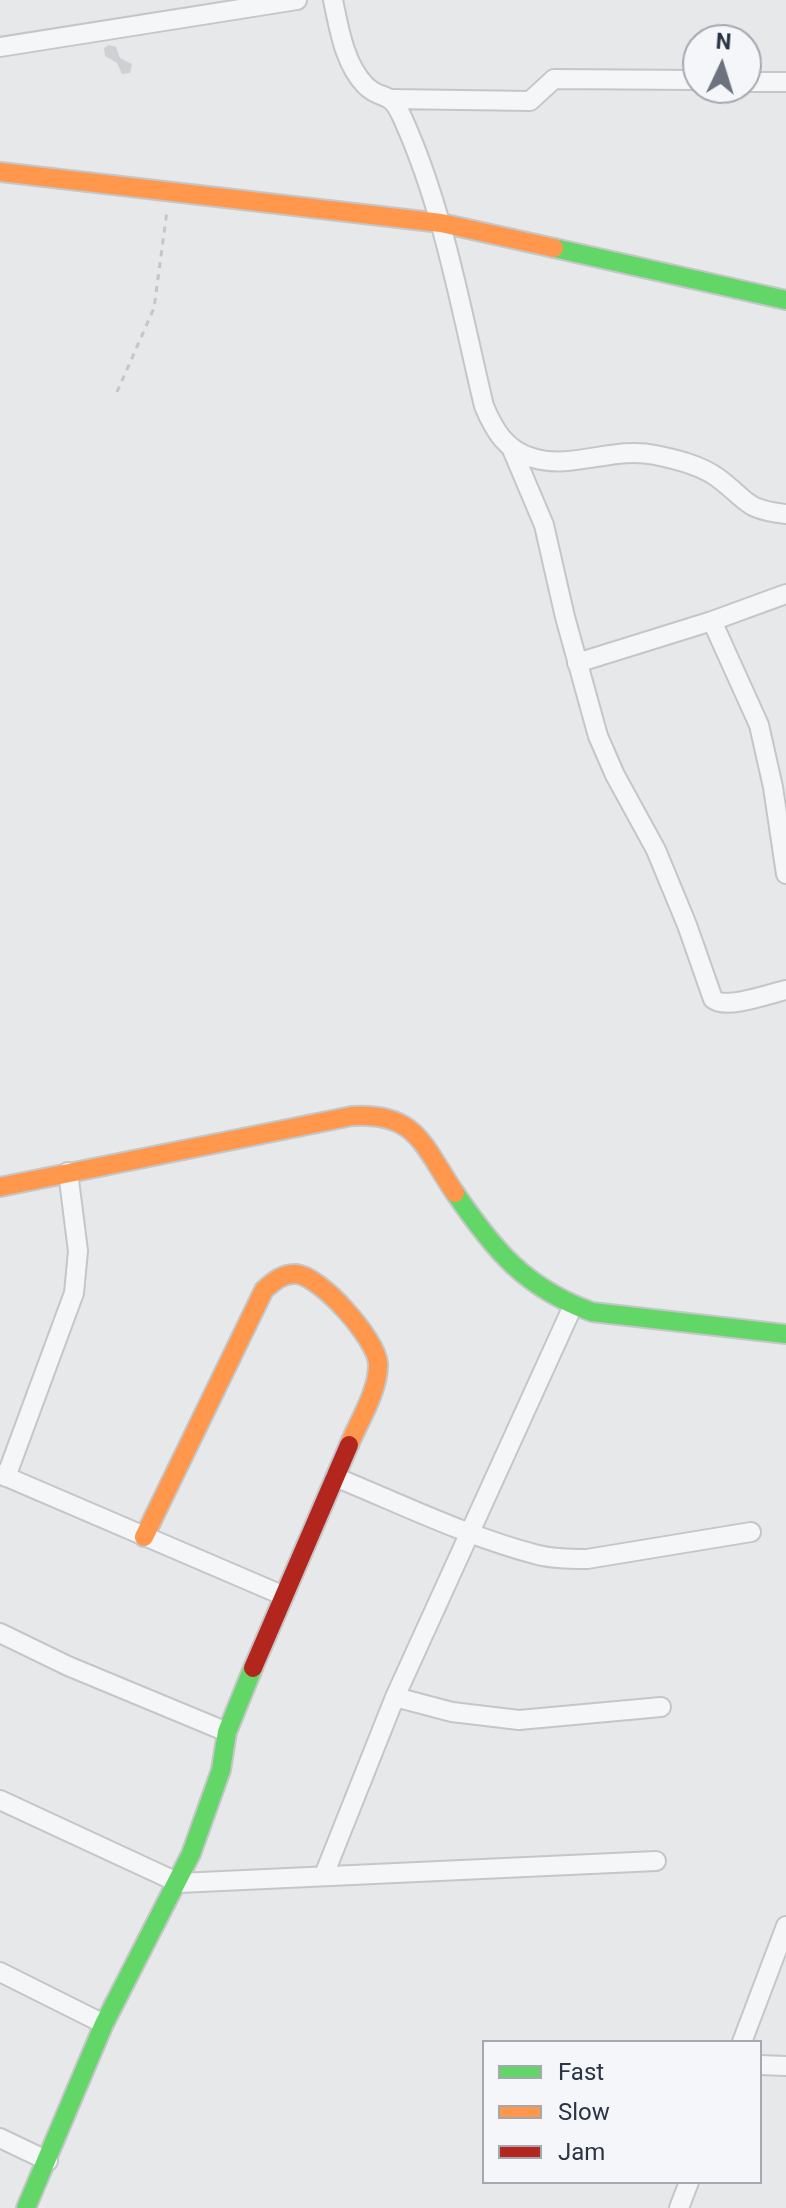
<!DOCTYPE html>
<html>
<head>
<meta charset="utf-8">
<style>
	body { margin:0 }
	#map { position:relative; width:786px; height:2208px; overflow:hidden; background:#e6e8ea; font-family:Roboto,sans-serif }
	canvas { display:block }
	.legend { position:absolute; left:482px; top:2040px; width:280px; height:144px; box-sizing:border-box; background:#f4f6f9; border:2px solid #a4a8b1; margin:0; padding:10px 14px; list-style:none; font-size:24px; color:#2b3445 }
	.legend li { display:flex; align-items:center; gap:16px; height:40px }
	.legend b { width:40px; border:2px solid #a4a8b1 }
	.north { position:absolute; left:682px; top:24px; width:80px; height:80px; box-sizing:border-box; background:#f4f6f9; border:2px solid #a4a8b1; border-radius:50%; rotate:4deg; font-size:22px; font-weight:700; line-height:32px; text-align:center; color:#2b3445 }
	.north::after { content:''; display:block; margin:auto; width:28px; height:36px; background:#6c737f; clip-path:polygon(50% 0,100% 100%,50% 72%,0 100%) }
</style>
</head>
<body>
<div id="map">
<canvas width="786" height="2208"></canvas>
<ul class="legend">
<li><b style="height:10px;background:#63d668"></b>Fast</li>
<li><b style="height:10px;background:#ff974d"></b>Slow</li>
<li><b style="height:10px;background:#b3261e"></b>Jam</li>
</ul>
<div class="north">N</div>
</div>
<script>
const g = document.querySelector('canvas').getContext('2d');
g.lineJoin = 'round';
function fillPath(path, color) { g.fillStyle = color; g.fill(path, 'evenodd'); }
function trace(path, color, width, dash) { g.strokeStyle = color; g.lineWidth = width; g.lineCap = dash ? 'butt' : 'round'; g.setLineDash(dash || []); g.stroke(path); }
fillPath(new Path2D(`
	M109 45 116 47 120 58 132 64 130 73 122 74 117 63 105 56 104 48Z`), '#ced0d3');
const street = new Path2D(`
	M333 0C339 28 344 63 365 85 383 103 389 87 403 119 444 210 461 310 484 406 494 430 506 451 533 458 572 470 614 446 655 455 675 459 701 465 718 478 749 501 743 509 786 514
	M0 47 297 0
	M746 82H786
	M393 99 530 101 554 79 698 80
	M511 447 544 525 565 617 598 736 615 775 656 850 687 925 713 999C726 1010 768 994 786 990
	M712 621 759 725 773 787 786 874
	M577 663 712 621 786 594
	M0 1474 282 1595
	M6 1477 74 1293 78 1251 68 1172
	M335 1477C401 1504 468 1537 538 1555 554 1559 571 1559 587 1559L751 1532
	M0 1633 68 1666 227 1732
	M395 1697 452 1712 519 1720 661 1707
	M0 1800 179 1883 656 1861
	M324 1875 395 1697 572 1308
	M0 1972 104 2024
	M742 2042 786 1926
	M760 2065 786 2066
	M0 2138 48 2161
	M679 2208 689 2182`);
const fast = new Path2D(`
	M554 248 786 300
	M455 1193C494 1250 525 1288 592 1312L786 1334
	M26 2208 104 2024 191 1854 221 1770 227 1732 253 1668`);
const slow = new Path2D(`
	M0 172 441 223 554 248
	M0 1187 352 1116C417 1112 423 1146 455 1193
	M144 1537 264 1290C273 1282 283 1273 296 1274 321 1276 376 1339 378 1363 379 1390 359 1421 349 1445`);
const jam = new Path2D(`
	M253 1668 349 1445`);
trace(street, '#c4c6c8', 22);
trace(fast, '#c4c6c8', 22);
trace(slow, '#c4c6c8', 22);
trace(jam, '#c4c6c8', 22);
trace(new Path2D(`
	M117 392 154 308 167 211`), '#c5c6ca', 3, [6, 6]);
trace(street, '#f5f6f7', 18);
trace(fast, '#63d668', 18);
trace(slow, '#ff974d', 18);
trace(jam, '#b3261e', 18);
</script>
</body>
</html>
